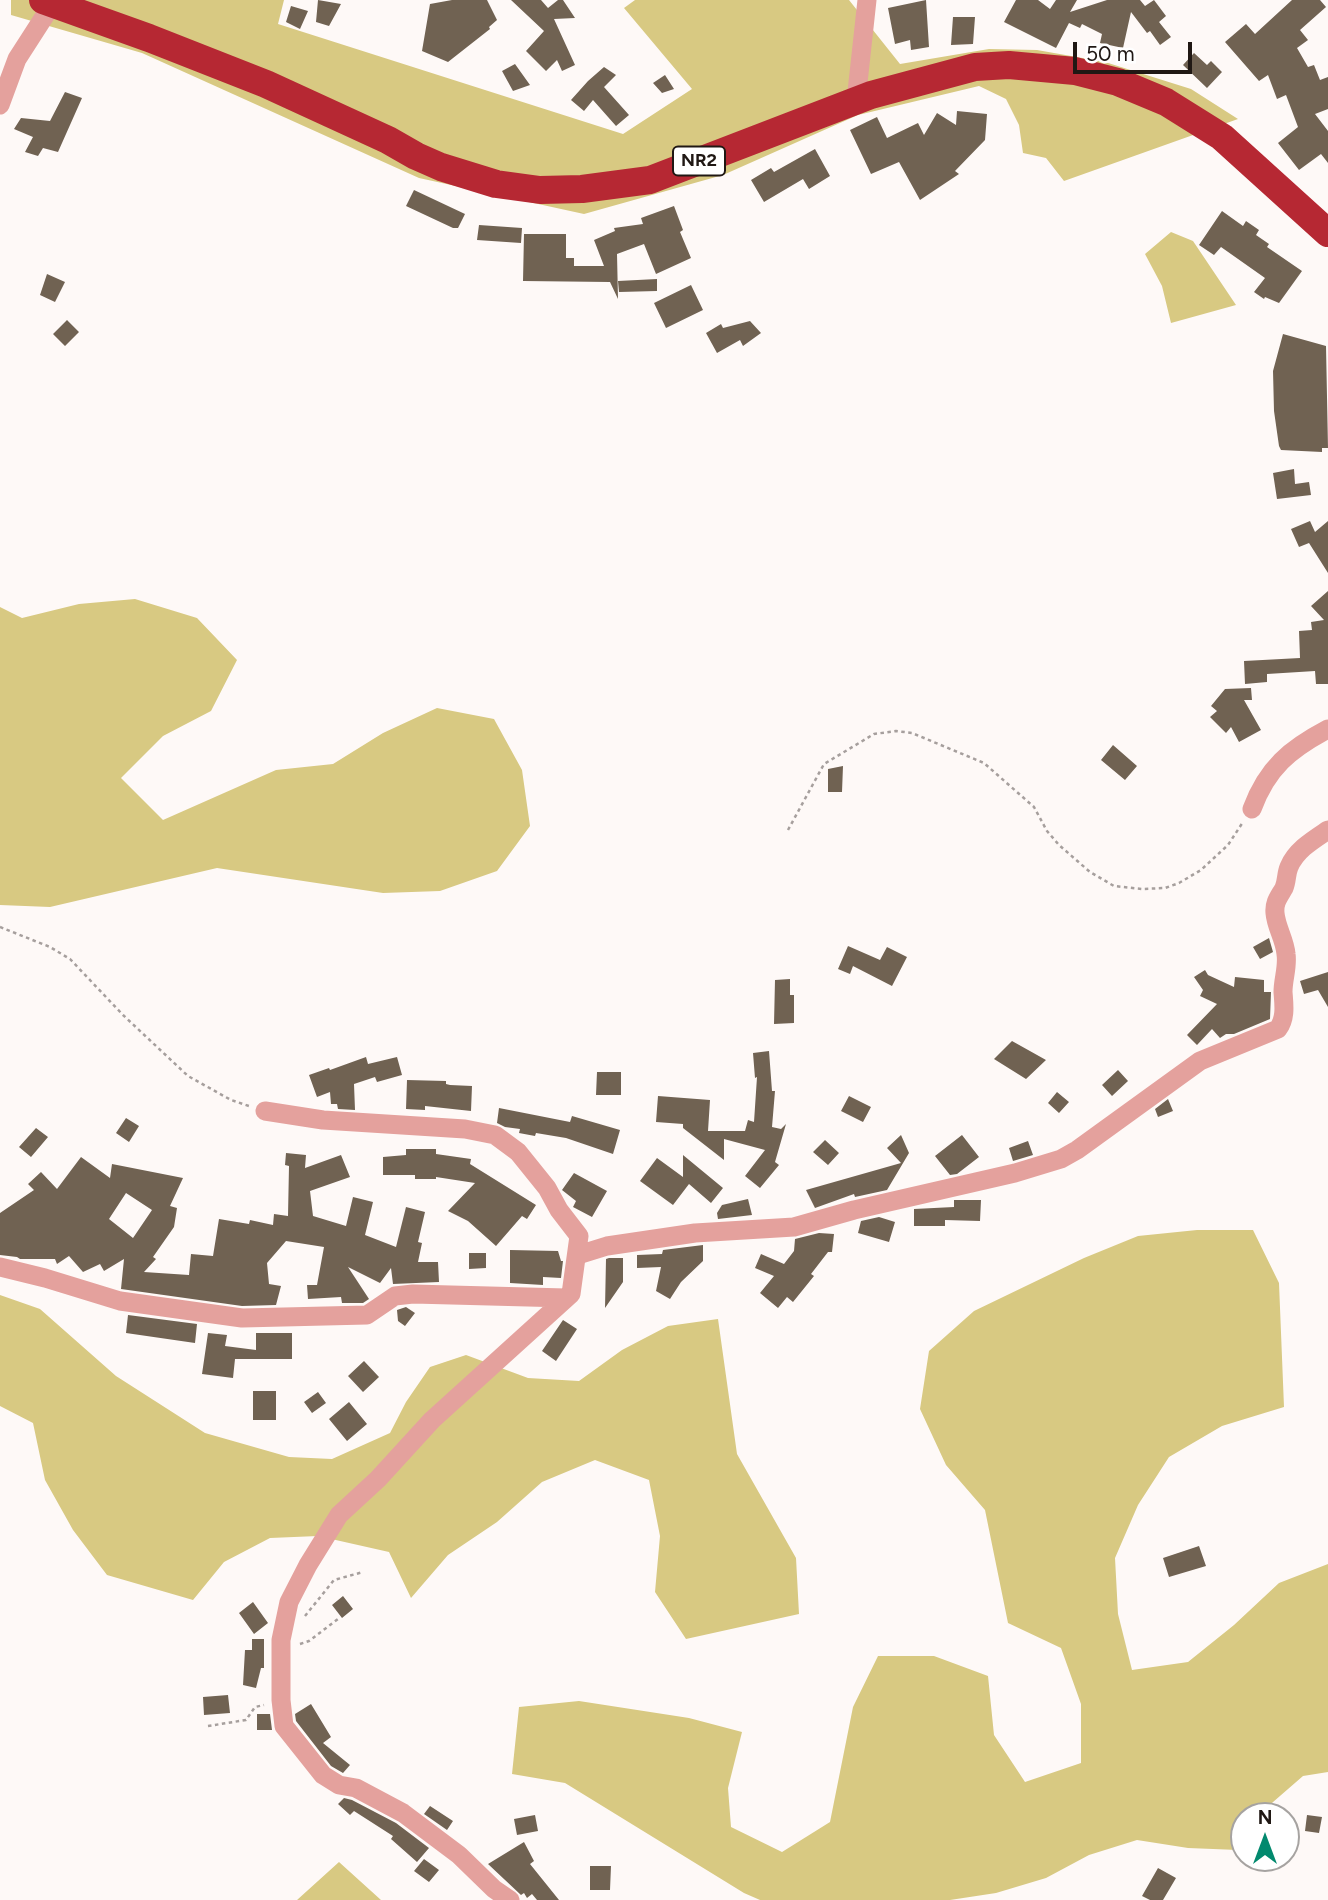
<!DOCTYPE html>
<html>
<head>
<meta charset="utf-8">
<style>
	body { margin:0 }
	#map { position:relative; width:1328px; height:1900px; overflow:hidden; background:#fef9f7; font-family:Figtree,sans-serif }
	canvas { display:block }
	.north { position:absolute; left:1230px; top:1802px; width:70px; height:70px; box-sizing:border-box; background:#fff; border:2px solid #a6a3a1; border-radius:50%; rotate:0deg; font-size:19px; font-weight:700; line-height:28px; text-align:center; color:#201814 }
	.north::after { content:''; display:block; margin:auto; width:24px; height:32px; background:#02896e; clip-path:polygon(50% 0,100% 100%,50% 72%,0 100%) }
	.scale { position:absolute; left:1073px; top:42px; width:119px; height:32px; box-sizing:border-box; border:4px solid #201814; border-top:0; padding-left:9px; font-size:21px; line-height:24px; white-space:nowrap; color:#201814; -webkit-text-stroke:5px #fff; paint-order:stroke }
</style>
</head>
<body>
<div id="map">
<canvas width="1328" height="1900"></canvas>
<div class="north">N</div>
<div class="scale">50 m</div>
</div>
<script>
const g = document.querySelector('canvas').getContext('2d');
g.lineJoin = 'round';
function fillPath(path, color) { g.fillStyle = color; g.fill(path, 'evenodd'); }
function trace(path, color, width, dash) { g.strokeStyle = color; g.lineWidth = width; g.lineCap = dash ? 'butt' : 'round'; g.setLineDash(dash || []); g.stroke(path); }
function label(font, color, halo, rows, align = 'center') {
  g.font = font + ' Figtree,sans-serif'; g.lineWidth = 7; g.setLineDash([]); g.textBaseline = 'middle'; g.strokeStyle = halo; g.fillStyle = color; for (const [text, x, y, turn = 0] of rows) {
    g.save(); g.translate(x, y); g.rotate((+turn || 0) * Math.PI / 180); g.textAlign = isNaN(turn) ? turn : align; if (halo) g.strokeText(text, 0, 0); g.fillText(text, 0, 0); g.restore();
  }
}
fillPath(new Path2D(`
	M11 0H284L278 24 623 134 692 89 624 8 635 0H849L900 64 989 49 1037 50 1105 62 1191 89 1238 119 1064 181 1046 158 1023 153 1019 125 1006 99 979 86 858 115 723 175 584 214 419 178 142 53 11 15Z
	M1171 232 1193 241 1236 305 1171 323 1162 286 1145 254Z
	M135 599 197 618 237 660 211 711 163 736 121 778 163 820 276 770 333 764 383 733 437 708 494 719 522 770 530 826 497 871 440 891 383 893 217 868 50 907 0 905V607L22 618 79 604Z
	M1197 1230H1253L1279 1283 1284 1407 1222 1426 1169 1457 1138 1505 1115 1558 1118 1614 1132 1670 1188 1662 1234 1625 1279 1583 1328 1564V1772L1303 1776 1265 1809 1260 1816H1244V1841L1238 1850 1188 1848 1137 1840 1089 1855 1046 1878 996 1893 950 1900H760L744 1893 565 1783 512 1774 519 1707 579 1701 689 1718 742 1732 728 1788 731 1827 782 1852 830 1822 853 1707 878 1656H934L988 1676 994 1735 1025 1782 1081 1763V1704L1061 1648 1008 1623 985 1510 946 1465 920 1409 929 1351 974 1311 1084 1258 1138 1236Z
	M0 1295 40 1309 116 1376 205 1433 289 1457 332 1459 390 1433 406 1402 430 1367 466 1355 528 1378 579 1381 622 1350 668 1326 718 1319 737 1454 796 1558 799 1614 686 1639 655 1592 660 1536 649 1480 595 1460 542 1482 497 1522 448 1555 411 1598 389 1552 318 1536 270 1538 224 1562 193 1600 107 1575 73 1530 45 1480 33 1423 0 1406Z
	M339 1862 381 1900H297Z`), '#d8c982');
fillPath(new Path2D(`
	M318 0 341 4 329 26 316 22Z
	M452 0H487L497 20 489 27 490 29 448 62 422 51 430 4Z
	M511 0H541L548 8 558 0H563L575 18 554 19 575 65 562 71 557 60 546 71 526 51 544 31Z
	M926 0 929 47 911 50 910 40 895 44 888 8Z
	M1016 0H1038L1050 9 1056 0H1077L1070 12 1107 0H1140L1145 6 1154 0 1166 16 1159 22 1171 37 1160 45 1150 31 1147 33 1131 12 1123 48 1100 43 1102 34 1082 24 1080 28 1069 23 1056 48 1004 22Z
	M1292 0H1320L1326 7 1300 30 1308 40 1297 48 1308 67 1314 65 1320 80 1328 77V109L1315 114 1328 131V163L1321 154 1299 170 1278 143 1298 127 1286 95 1277 99 1268 75 1259 81 1225 42 1246 24 1255 34Z
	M291 6 308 11 300 29 286 22Z
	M953 17H975L973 44 951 45Z
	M1194 53 1207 65 1211 61 1222 72 1207 88 1183 65Z
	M515 64 530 85 513 91 502 71Z
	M604 67 616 75 604 87 629 115 616 126 593 100 584 111 571 100 588 81Z
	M665 75 674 89 662 93 653 83Z
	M65 92 82 98 58 152 43 148 38 156 25 152 33 137 14 129 21 118 50 121Z
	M957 111 987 114 985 140 955 171 959 174 920 200 899 162 871 174 850 130 877 117 887 138 918 123 924 135 937 113 956 125Z
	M815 149 830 176 809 189 803 179 764 202 751 180 771 168 774 172Z
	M414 190 465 214 458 228H453L406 206Z
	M674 206 683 230 680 232 691 258 656 274 644 244 617 254 618 299 610 282 523 281 524 234H566V258H574V266H604L594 240 615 231 614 228 643 224 641 218Z
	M1222 211 1243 226 1246 221 1259 230 1256 235 1269 244 1267 247 1302 271 1279 303 1265 297 1264 299 1254 292 1265 278 1221 247 1214 255 1199 245Z
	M479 225 522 228 521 243 477 240Z
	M47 274 65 282 55 302 40 295Z
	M657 279V291L619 292 618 281Z
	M691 285 703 310 666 328 654 303Z
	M67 320 79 332 65 346 53 334Z
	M750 321 761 333 743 346 740 340 717 353 706 333 721 324 723 328Z
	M1283 334 1326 346 1328 448H1322V452L1281 450 1279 446 1274 411 1273 371Z
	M1294 469 1295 484 1309 482 1311 495 1277 499 1273 473Z
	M1310 521 1315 532 1328 521V573L1309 543 1299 547 1291 529Z
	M1328 591V684H1316L1315 671 1267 674V682L1245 684 1244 661 1300 658 1299 631 1312 630 1311 622 1324 620 1311 606Z
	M1251 688 1252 700H1244L1261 730 1239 742 1231 727 1226 733 1210 717 1217 711 1211 706 1225 689Z
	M1113 745 1137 766 1125 780 1101 760Z
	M843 766 842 792H828V769Z
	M1269 938 1273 952 1260 959 1253 947Z
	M848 946 880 960 887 947 907 957 892 986 853 966 850 974 838 969Z
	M1205 970 1208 975 1234 987 1235 977 1264 980V992H1271L1270 1019 1234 1034H1226L1220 1038 1212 1029 1197 1045 1187 1035 1217 1004 1200 996 1203 990 1194 977Z
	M1328 972V1007L1318 990 1304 994 1300 981Z
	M790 979V995H794V1023L774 1024 775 980Z
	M1012 1041 1046 1060 1026 1079 994 1059Z
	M769 1051 772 1091H775L772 1127 781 1129 786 1124 775 1162 779 1165 760 1188 745 1176 765 1150 724 1139V1160L683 1128V1124L656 1122 658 1096 710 1100 708 1131H745L748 1120 754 1122 757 1077 755 1078 753 1053Z
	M366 1057 368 1064 397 1057 402 1075 377 1082 375 1077 354 1084 355 1110 338 1109 337 1104H331L330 1092 317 1097 309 1075 329 1068 330 1070Z
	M1118 1070 1128 1081 1112 1096 1102 1085Z
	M597 1072H621V1095H596Z
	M407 1080 446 1081V1084L450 1085 472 1086 471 1111 425 1106V1110L406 1109Z
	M1057 1092 1069 1102 1059 1113 1048 1103Z
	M849 1096 871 1107 863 1122 841 1111Z
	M1168 1099 1173 1111 1158 1117 1155 1109Z
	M499 1108 570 1122 572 1116 620 1130 613 1154 566 1138 536 1133 535 1136 519 1133 520 1129 505 1127 497 1123Z
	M126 1118 139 1126 129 1142 116 1133Z
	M36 1128 48 1137 31 1157 19 1147Z
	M901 1135 909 1153 887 1190 855 1197 854 1194 815 1208 806 1190 901 1163 887 1148Z
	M962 1135 979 1157 957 1174 950 1175 935 1156Z
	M825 1140 839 1153 828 1165 813 1152Z
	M1028 1141 1033 1155 1013 1161 1009 1148Z
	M406 1149H436V1154L471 1159 470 1164 536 1205 527 1219 522 1216 496 1246 468 1221 448 1211 475 1183 436 1177V1179H415V1175H383V1157L406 1155Z
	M286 1153 306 1155 305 1168 341 1155 350 1177 310 1191 313 1216 346 1226 353 1197 373 1202 365 1235 396 1247 406 1207 425 1212 418 1242 422 1243 418 1262H438L439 1282 393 1284 391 1268 380 1283 348 1267 369 1299 363 1303H342L341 1297 308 1299 307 1285H317L324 1247 286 1241 267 1263 269 1284 281 1286 276 1305 242 1306 121 1289 124 1259 104 1271 100 1264 83 1272 69 1256 57 1264 55 1259H20L17 1257 0 1255V1213L34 1190 28 1184 41 1172 57 1189 81 1157 110 1178 112 1164 183 1178 170 1206 177 1208 174 1227 153 1257 156 1259 144 1272 189 1275 191 1254 213 1256 219 1219 249 1224 250 1220 273 1225 274 1214 288 1216 289 1166 285 1165ZM126 1193 152 1210 133 1238 109 1219Z
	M683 1155 723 1188 711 1203 689 1184 673 1205 640 1181 657 1158 683 1177Z
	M574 1173 607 1191 592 1217 573 1207 576 1201 562 1190Z
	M748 1199 752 1215 718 1219 717 1213 722 1205Z
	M954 1200H981L980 1221 945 1220V1226H914V1209L954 1207Z
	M879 1217 895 1222 889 1242 858 1233 861 1221Z
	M819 1233 834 1234 832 1252H828L811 1274 814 1276 793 1302 787 1297 778 1308 760 1293 774 1276 755 1268 761 1254 784 1264 794 1251 795 1239Z
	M703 1245V1261L681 1282 670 1299 656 1291 661 1267 637 1268V1255L662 1254 663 1250Z
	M510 1250 558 1251 561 1261H563L561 1278 543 1277V1285L510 1283Z
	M469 1253H486V1268L469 1269Z
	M609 1258H623V1282L605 1308 606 1259Z
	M406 1307 415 1313 405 1326 398 1321 397 1310Z
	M128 1315 197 1324 195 1343 126 1333Z
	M563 1320 577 1329 556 1361 542 1351Z
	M208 1333 227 1335 225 1346 256 1350V1333H292V1359H235L233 1378 202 1374Z
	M364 1361 379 1377 363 1392 348 1376Z
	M253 1391H276V1420H253Z
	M318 1392 326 1403 312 1413 304 1402Z
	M349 1402 367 1424 347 1441 329 1419Z
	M1199 1546 1206 1566 1169 1577 1163 1558Z
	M343 1596 353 1609 342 1618 332 1605Z
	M253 1602 268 1623 254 1634 239 1613Z
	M252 1639H264V1668H261L256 1688 243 1685 245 1650H252Z
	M228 1695 230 1713 204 1715 203 1697Z
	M311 1704 331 1737 323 1743 350 1765 343 1773 331 1766 296 1721 295 1714Z
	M257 1714H270L272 1730H257Z
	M344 1798 352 1800 396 1823 429 1848 417 1862 391 1839 393 1836 354 1811 350 1815 338 1804Z
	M430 1806 453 1821 447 1830 424 1814Z
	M535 1815 538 1831 517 1835 514 1819Z
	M1307 1815 1322 1817 1319 1833 1305 1831Z
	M524 1842 534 1861 530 1864 559 1900H537L532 1894 527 1898 524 1893 521 1895 488 1864Z
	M424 1859 439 1870 429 1882 414 1871Z
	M590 1866H611L610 1890H590Z
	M1158 1868 1176 1878 1163 1900H1150L1142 1896Z`), '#706252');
trace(new Path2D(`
	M788 830 824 764 874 734 896 731 912 733 984 763 1034 807 1047 831 1059 845 1090 872 1114 886 1142 889 1165 888 1179 883 1201 870 1228 845 1243 822
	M0 927 50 947 70 959 123 1015 188 1076 231 1100 249 1106
	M305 1616 334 1580 363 1572
	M300 1644 309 1641 338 1619
	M208 1726 246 1720 255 1707 264 1705`), '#a69f9d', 2.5, [3.5, 3.5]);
trace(new Path2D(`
	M856 101 867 0
	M0 105 17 59 53 3
	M1252 809C1267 768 1290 749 1328 729
	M265 1111 323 1120 465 1129 495 1135 518 1152 547 1188 559 1210 579 1236 571 1294 432 1420 378 1479 339 1515 308 1565 289 1602 281 1640V1700L284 1726 323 1775 339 1785 356 1788 403 1813 459 1855 494 1889 510 1900
	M578 1255 607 1246 695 1233 794 1227 854 1210 1015 1173 1061 1159 1077 1150 1200 1061 1278 1029C1286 1018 1284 1005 1283 992 1283 979 1288 967 1286 954 1285 940 1276 927 1275 913 1274 902 1279 897 1284 888 1287 881 1286 874 1289 867 1296 850 1313 840 1328 830
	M0 1267 45 1278 120 1301 242 1318 367 1315 395 1296 413 1294 566 1298`), '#e4a19d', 19);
trace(new Path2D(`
	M43 0 149 38 266 84 388 140 416 156 441 167 496 184 540 190 582 189 650 180 871 95 975 67 1009 65 1075 71 1118 82 1166 102 1222 137 1328 233`), '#b62833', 28);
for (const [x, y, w] of [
	[699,161,52]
]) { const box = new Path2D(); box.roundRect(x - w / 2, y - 14.5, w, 29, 5); g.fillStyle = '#fff'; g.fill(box); trace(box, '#201814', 2); }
label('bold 18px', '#201814', null, [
	["NR2",699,161]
]);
</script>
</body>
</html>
